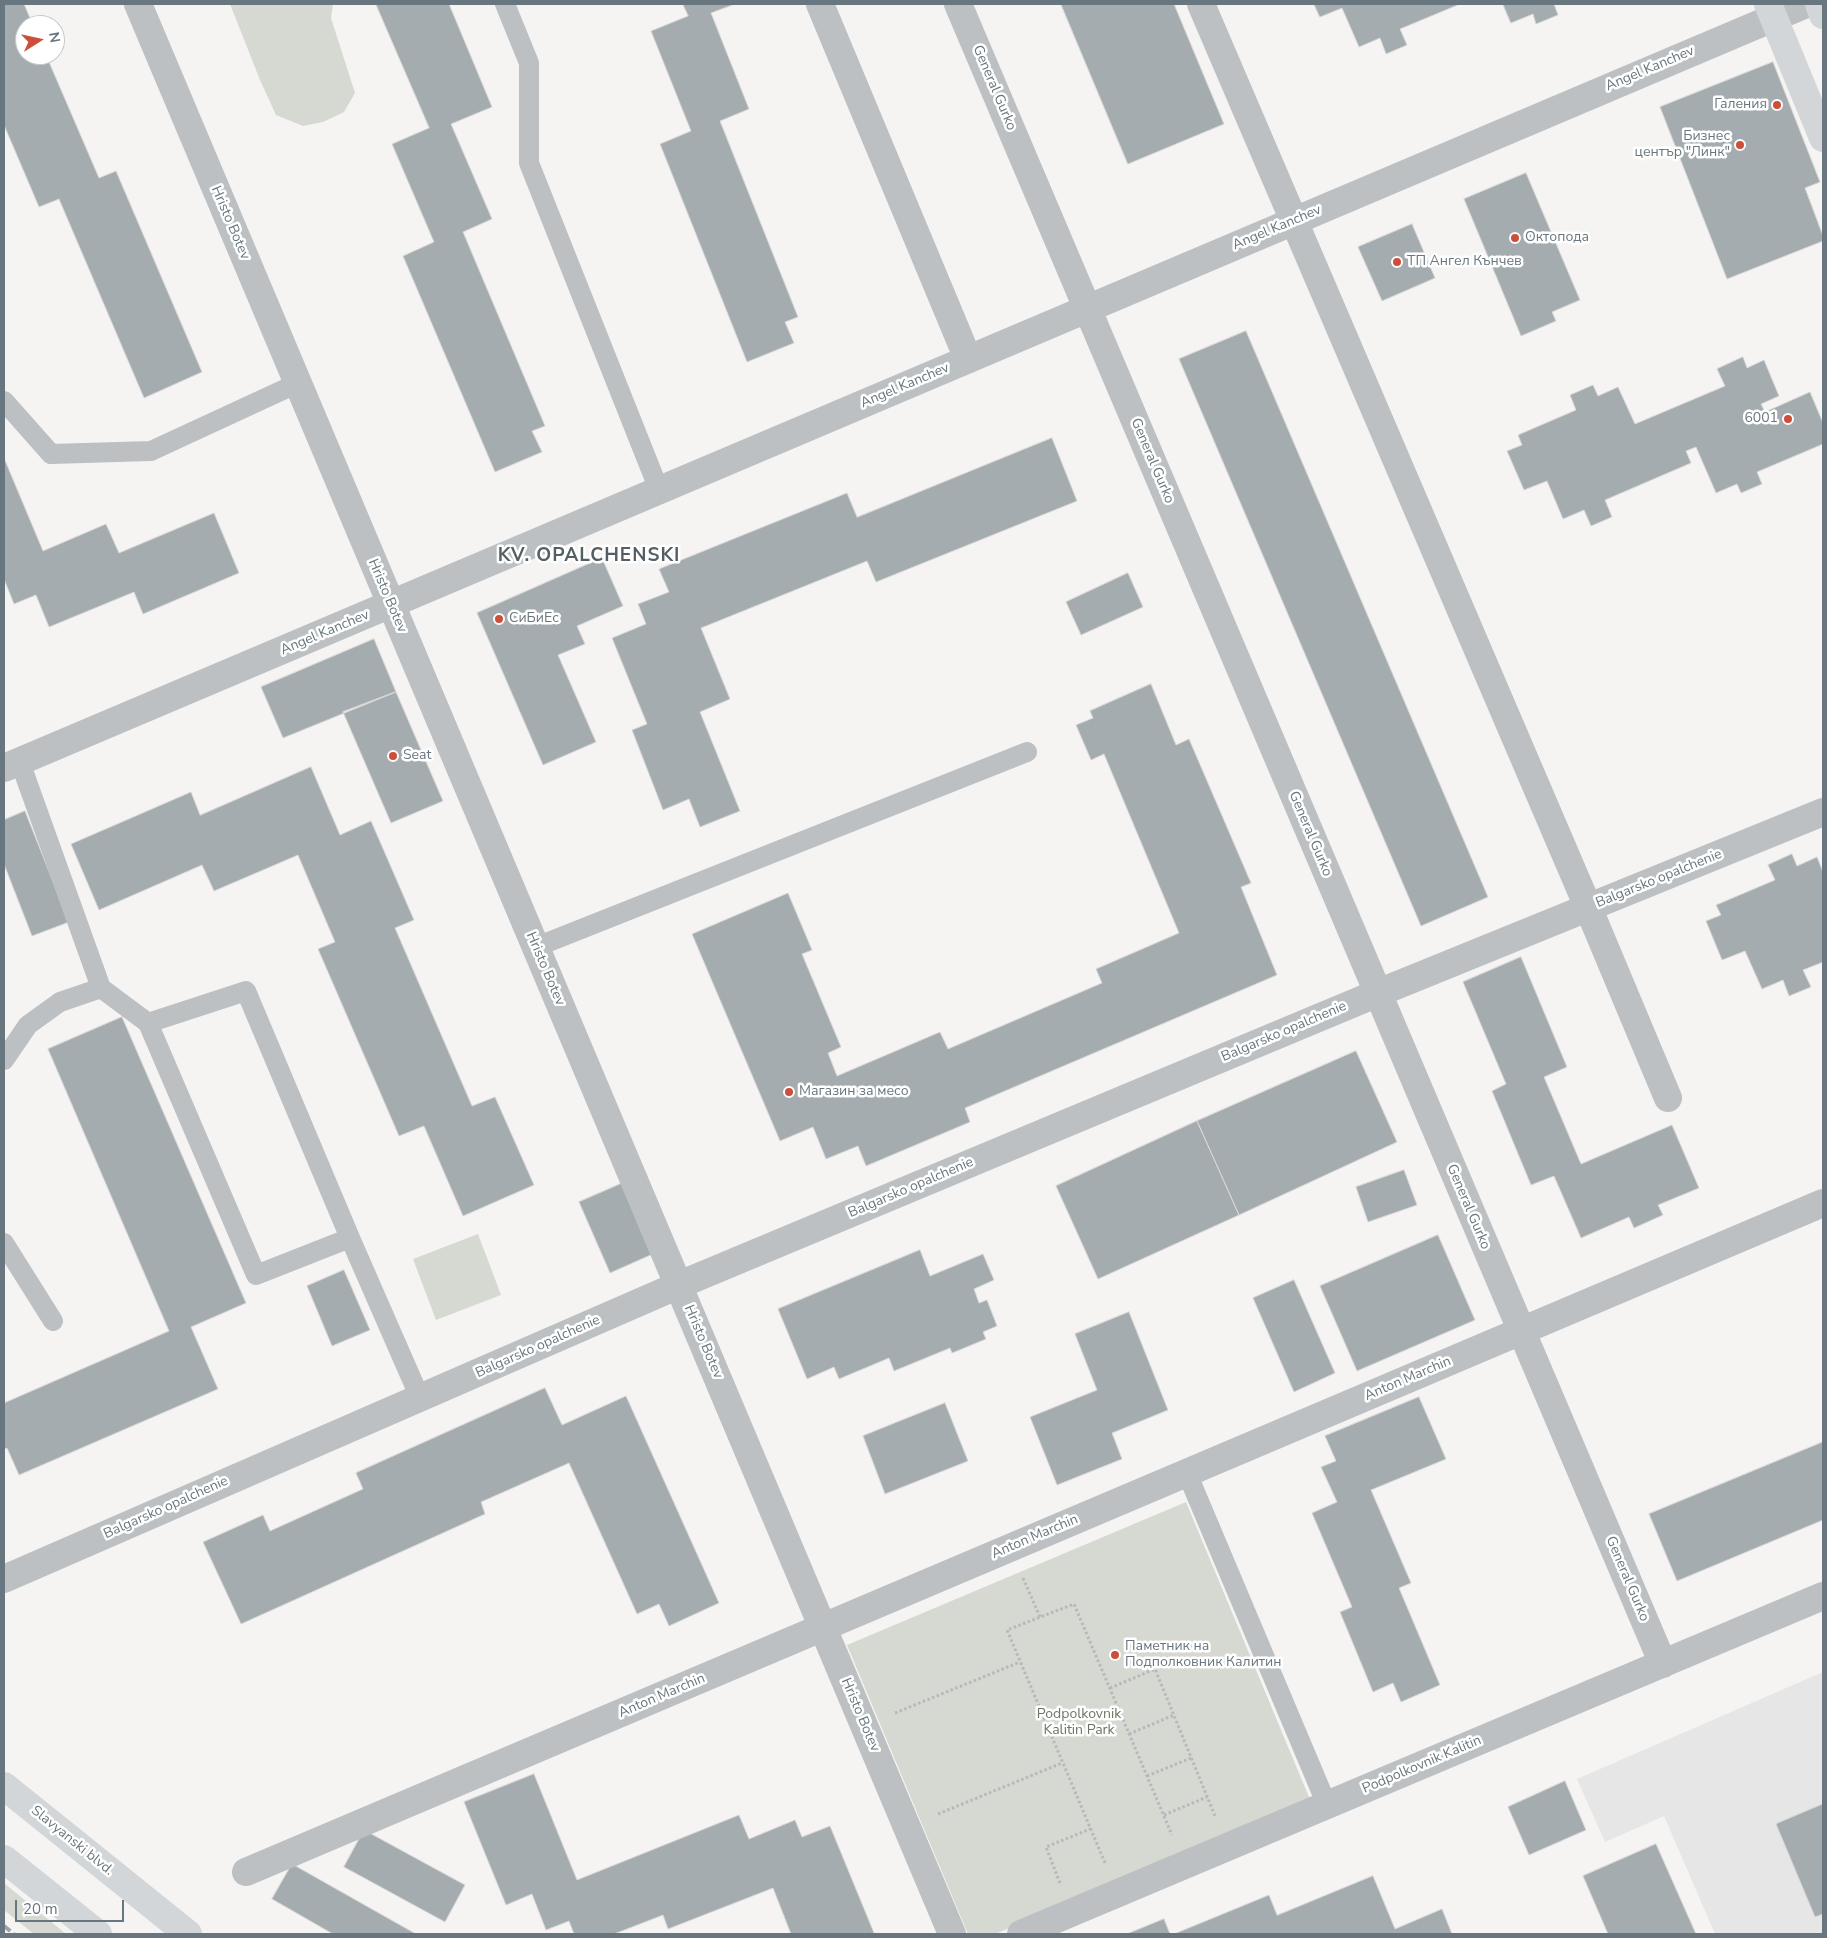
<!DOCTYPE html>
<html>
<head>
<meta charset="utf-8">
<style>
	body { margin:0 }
	#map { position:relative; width:1827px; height:1938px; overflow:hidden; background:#f5f4f2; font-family:"Nunito Sans",sans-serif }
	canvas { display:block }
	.frame { position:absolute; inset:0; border:5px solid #68777f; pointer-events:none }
	.north { position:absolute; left:15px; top:15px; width:50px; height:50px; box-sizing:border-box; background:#fff; border:1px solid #c3c9cc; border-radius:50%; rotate:80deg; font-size:14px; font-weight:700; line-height:20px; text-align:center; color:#68777f }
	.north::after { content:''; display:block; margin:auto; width:18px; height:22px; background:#cc4e3b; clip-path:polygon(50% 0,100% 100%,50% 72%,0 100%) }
	.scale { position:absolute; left:15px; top:1900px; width:109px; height:22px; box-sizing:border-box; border:2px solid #68777f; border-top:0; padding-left:6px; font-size:15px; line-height:18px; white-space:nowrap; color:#68777f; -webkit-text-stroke:4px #fff; paint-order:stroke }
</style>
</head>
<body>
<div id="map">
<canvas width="1827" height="1938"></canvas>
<div class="frame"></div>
<div class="north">N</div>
<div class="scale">20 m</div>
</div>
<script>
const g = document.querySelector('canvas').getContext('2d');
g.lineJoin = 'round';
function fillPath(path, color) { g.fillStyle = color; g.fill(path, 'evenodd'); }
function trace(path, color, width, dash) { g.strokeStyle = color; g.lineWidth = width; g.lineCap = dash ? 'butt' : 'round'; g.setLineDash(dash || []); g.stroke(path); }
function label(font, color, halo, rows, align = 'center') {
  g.font = font + ' "Nunito Sans",sans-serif'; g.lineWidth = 5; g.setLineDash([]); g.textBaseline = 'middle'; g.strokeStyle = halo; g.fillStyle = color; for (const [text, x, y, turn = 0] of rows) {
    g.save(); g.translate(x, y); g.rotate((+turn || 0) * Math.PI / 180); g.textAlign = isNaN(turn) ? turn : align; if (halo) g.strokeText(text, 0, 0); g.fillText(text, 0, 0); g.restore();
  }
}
fillPath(new Path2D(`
	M1823 1672V1934H1715L1664 1816 1605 1842 1577 1779Z`), '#e5e6e5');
fillPath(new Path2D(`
	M230 4H333L331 18 355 93 344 112 323 122 303 126 276 115 260 80Z
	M478 1234 501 1295 436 1320 413 1259Z
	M1186 1502 1311 1802 995 1934H968L847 1645Z
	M4 1883 66 1934H34L4 1910Z`), '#d5d9d1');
const building = new Path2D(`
	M4 4H24L33 25H25V55H46L99 178 116 171 202 372 144 398 59 199 39 207 4 125Z
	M376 4H449L492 107 451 124 492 219 463 232 545 426 532 431 542 452 495 472 403 256 434 242 392 144 429 128Z
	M683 4H735L711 13 749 109 720 121 798 317 785 322 794 343 747 362 660 144 691 131 651 31 688 16Z
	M1061 4H1174L1224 124 1128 164Z
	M1314 4H1460L1400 29 1407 45 1386 54 1380 38 1359 47 1342 8 1320 17Z
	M1503 4H1554L1558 15 1536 24 1533 14 1511 23Z
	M1773 62 1820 182 1805 188 1823 236V241L1727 279 1660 107Z
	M1526 173 1580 300 1552 312 1556 321 1521 336 1464 199Z
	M1412 224 1435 278 1382 301 1358 247Z
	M1246 331 1488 897 1421 926 1179 359Z
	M1743 357 1747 368 1764 360 1779 396 1761 404 1765 412 1810 392 1823 423V444L1757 472 1762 484 1741 493 1737 484 1716 493 1696 447 1686 451 1691 463 1605 500 1612 517 1591 526 1584 510 1563 519 1547 481 1524 490 1507 451 1522 445 1518 435 1576 410 1570 395 1593 385 1598 396 1618 387 1635 424 1725 386 1717 369Z
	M1052 438 1077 501 876 582 867 561 701 628 730 699 700 712 740 811 700 827 689 799 663 810 632 730 647 724 612 638 646 624 638 604 669 592 659 569 847 493 857 517Z
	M4 458 43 551 106 524 119 553 214 513 239 573 143 614 134 592 49 627 36 595 14 604 4 579Z
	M602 558 623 606 577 626 585 644 558 655 596 742 543 765 477 613Z
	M1128 573 1143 607 1081 635 1066 602Z
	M374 639 396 692 283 738 261 687Z
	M1151 684 1176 745 1189 739 1251 883 1241 887 1277 975 965 1108 970 1122 866 1166 858 1146 826 1159 813 1127 780 1141 692 934 788 893 812 950 802 954 841 1047 828 1053 837 1076 940 1032 948 1049 1102 983 1096 969 1179 933 1104 754 1091 760 1076 725 1093 718 1090 711Z
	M396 692 443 801 391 823 343 712Z
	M311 767 340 835 371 821 414 920 395 928 472 1106 495 1097 534 1185 463 1216 424 1126 399 1136 318 949 335 942 298 855 214 891 202 865 99 910 71 844 191 792 200 815Z
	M25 811 69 922 32 936 4 864V820Z
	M1792 854 1797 866 1817 857 1823 872V962L1803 970 1811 987 1789 996 1783 980 1762 989 1745 951 1722 960 1706 921 1721 915 1716 905 1775 880 1768 865Z
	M1521 957 1567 1067 1544 1077 1581 1164 1672 1125 1699 1188 1658 1205 1663 1215 1634 1228 1629 1217 1581 1238 1554 1176 1531 1185 1492 1091 1506 1084 1463 982Z
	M122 1017 246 1303 191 1327 218 1389 19 1475 7 1448 4 1449V1403L169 1331 48 1049Z
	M1356 1051 1397 1142 1239 1215 1197 1121Z
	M1197 1121 1239 1215 1098 1279 1056 1186Z
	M1404 1170 1417 1205 1368 1222 1356 1187Z
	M625 1182 655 1253 610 1273 579 1202Z
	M1438 1235 1475 1320 1357 1371 1320 1286Z
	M920 1250 930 1276 983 1254 994 1280 974 1289 979 1303 987 1300 997 1326 983 1332 986 1339 952 1353 950 1348 894 1371 889 1358 839 1379 834 1367 807 1379 778 1309Z
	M344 1270 370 1330 332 1346 307 1286Z
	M1294 1280 1335 1373 1294 1392 1253 1298Z
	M1129 1312 1168 1410 1112 1433 1122 1459 1057 1485 1030 1417 1097 1390 1075 1334Z
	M545 1388 562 1425 626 1396 719 1603 669 1626 659 1604 637 1614 569 1463 481 1502 485 1514 241 1624 203 1542 263 1515 270 1531 363 1489 356 1473Z
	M1419 1397 1446 1459 1371 1490 1411 1583 1399 1588 1440 1685 1401 1702 1393 1683 1373 1692 1340 1612 1352 1607 1312 1513 1337 1502 1321 1467 1336 1461 1325 1436Z
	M945 1403 968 1461 885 1494 863 1436Z
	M1823 1442V1520L1677 1581 1649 1514Z
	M534 1774 577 1880 739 1815 749 1839 795 1820 802 1837 830 1826 874 1933 870 1934H791L773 1888 668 1929 663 1915 614 1934H574L569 1921 546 1930 532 1894 506 1905 464 1802Z
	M1565 1781 1586 1830 1529 1855 1508 1807Z
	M1823 1804V1914L1815 1917 1776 1824Z
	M364 1830 465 1885 445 1922 344 1867Z
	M1656 1844 1696 1934H1608L1583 1876Z
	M292 1864 416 1934H333L272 1899Z
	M1373 1876 1395 1929 1442 1909 1452 1934H1174L1269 1895 1277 1915Z
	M1164 1919 1170 1934H1127Z`);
fillPath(building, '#a4acb0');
trace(building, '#d6d6d4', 1);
trace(new Path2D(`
	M1023 1578 1040 1617
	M1110 1688 1155 1669 1215 1816
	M895 1713 1020 1662
	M1129 1734 1174 1715
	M1147 1776 1191 1758
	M938 1814 1062 1763
	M1164 1815 1207 1797
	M1105 1863 1007 1630 1074 1604 1172 1835
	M1060 1883 1046 1847 1090 1829`), '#b6b9bb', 3, [2.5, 2.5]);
trace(new Path2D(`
	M505 4 529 63V163L659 490
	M4 401 51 454 151 451 298 383
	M536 947 1027 752
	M101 988 148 1023 256 1275 350 1238 246 991 148 1023
	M4 1060 28 1025 60 1002 101 988 20 762
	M350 1238 420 1398
	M4 1243 53 1321
	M1187 1473 1327 1805`), '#bcc0c3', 20);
trace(new Path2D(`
	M820 4 968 359
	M958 4 1663 1664
	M1201 4 1588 907 1668 1098
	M4 1579 679 1285 1378 993 1823 812
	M246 1872 1823 1203
	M1021 1934 1823 1596`), '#bcc0c3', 28);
trace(new Path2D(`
	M138 4 952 1934
	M4 768 1806 4`), '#bcc0c3', 28);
trace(new Path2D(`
	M1768 4 1823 138
	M1819 4 1823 15`), '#d2d6d9', 28);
trace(new Path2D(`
	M4 1786 188 1934
	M4 1859 98 1934`), '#d2d6d9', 28);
trace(new Path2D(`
	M4 1926 14 1934`), '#9da3a7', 4, [8, 4]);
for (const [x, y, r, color] of [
	[1777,105,5,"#cc4e3b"],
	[1740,145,5,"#cc4e3b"],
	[1515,238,5,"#cc4e3b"],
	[1397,262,5,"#cc4e3b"],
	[1788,419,5,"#cc4e3b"],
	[499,619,5,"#cc4e3b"],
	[393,756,5,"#cc4e3b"],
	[789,1092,5,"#cc4e3b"],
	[1115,1655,5,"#cc4e3b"]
]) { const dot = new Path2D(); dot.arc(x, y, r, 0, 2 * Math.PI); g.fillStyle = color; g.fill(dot); trace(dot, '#fff', 2); }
label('14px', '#68777f', '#fff', [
	["Angel Kanchev",1650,69,-23],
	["General Gurko",994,88,67],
	["Hristo Botev",230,223,67],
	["Angel Kanchev",1277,228,-23],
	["Angel Kanchev",905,386,-23],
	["General Gurko",1152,461,67],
	["Hristo Botev",387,596,67],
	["Angel Kanchev",325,633,-23],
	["General Gurko",1310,834,67],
	["Balgarsko opalchenie",1659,879,-22],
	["Hristo Botev",545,969,67],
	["Balgarsko opalchenie",1284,1032,-23],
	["Balgarsko opalchenie",911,1188,-23],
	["General Gurko",1468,1207,67],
	["Hristo Botev",703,1342,67],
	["Balgarsko opalchenie",538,1347,-24],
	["Anton Marchin",1408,1379,-23],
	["Balgarsko opalchenie",166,1508,-24],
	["Anton Marchin",1035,1537,-23],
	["General Gurko",1627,1579,67],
	["Anton Marchin",662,1696,-23],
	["Hristo Botev",860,1715,67],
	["Podpolkovnik Kalitin",1422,1765,-23],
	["Slavyanski blvd.",72,1841,39]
]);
label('14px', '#68777f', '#fff', [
	["Галения",1767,105,"right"],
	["Бизнес",1730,137,"right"],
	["център \"Линк\"",1730,153,"right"],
	["Октопода",1525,238],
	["ТП Ангел Кънчев",1407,262],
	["6001",1778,419,"right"],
	["СиБиЕс",509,619],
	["Seat",403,756],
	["Магазин за месо",799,1092],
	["Паметник на",1125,1647],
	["Подполковник Калитин",1125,1663]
], 'left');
label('14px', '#6b7765', '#fff', [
	["Podpolkovnik",1079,1715],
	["Kalitin Park",1079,1731]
]);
g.letterSpacing = '1px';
label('bold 19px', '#545f65', '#fff', [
	["KV. OPALCHENSKI",589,556]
]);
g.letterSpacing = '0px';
</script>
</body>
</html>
